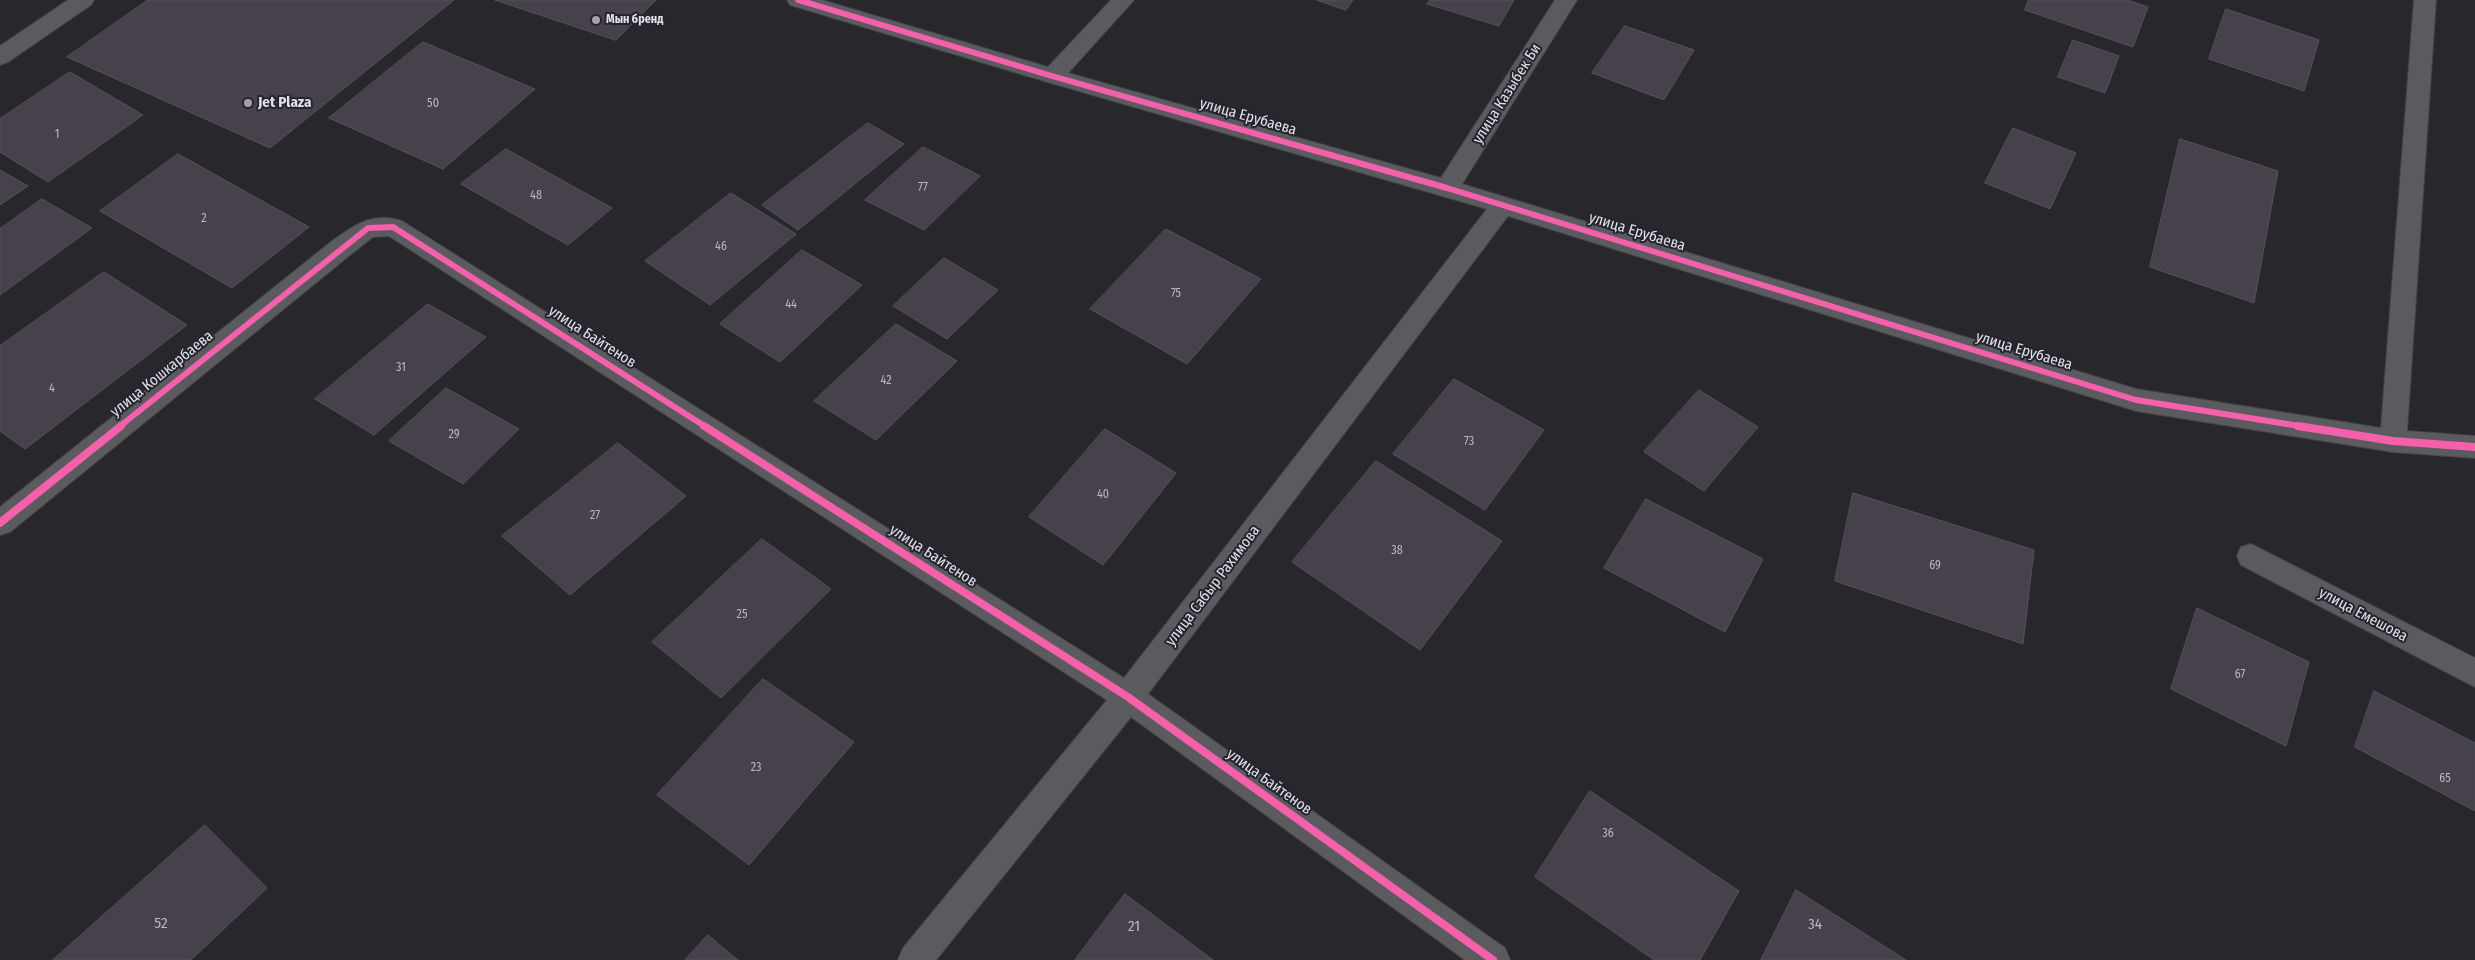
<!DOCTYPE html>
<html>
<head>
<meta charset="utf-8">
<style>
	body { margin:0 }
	canvas { display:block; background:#27272c }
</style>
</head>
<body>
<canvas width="2475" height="960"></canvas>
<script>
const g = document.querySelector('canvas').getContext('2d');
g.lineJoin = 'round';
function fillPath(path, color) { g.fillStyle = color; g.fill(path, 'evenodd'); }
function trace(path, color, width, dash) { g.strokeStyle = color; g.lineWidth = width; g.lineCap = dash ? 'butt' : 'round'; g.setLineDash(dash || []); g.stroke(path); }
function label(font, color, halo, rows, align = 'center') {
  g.font = font + ' "Fira Sans Condensed",sans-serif'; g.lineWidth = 4; g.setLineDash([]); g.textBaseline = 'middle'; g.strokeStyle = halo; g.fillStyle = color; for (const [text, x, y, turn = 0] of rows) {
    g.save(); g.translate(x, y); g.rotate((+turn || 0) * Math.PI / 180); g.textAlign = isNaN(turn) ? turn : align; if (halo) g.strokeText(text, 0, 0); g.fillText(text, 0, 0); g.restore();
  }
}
const building = new Path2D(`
	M148 0H454L270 148 67 57Z
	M495 0H656L616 40Z
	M1317 0H1353L1346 10Z
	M1430 0H1514L1499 26 1427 4Z
	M2029 0H2127L2148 7 2133 47 2025 10Z
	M2226 9 2319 40 2304 91 2209 59Z
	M1625 26 1694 50 1664 100 1592 73Z
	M2073 40 2119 56 2105 93 2058 77Z
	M423 42 535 89 443 169 329 118Z
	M70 72 143 115 48 182 0 152V119Z
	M868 123 904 144 798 230 762 205Z
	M2013 128 2076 153 2050 209 1985 183Z
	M2180 139 2278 171 2254 303 2150 267Z
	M923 147 980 176 924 230 865 200Z
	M506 149 612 208 568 245 461 184Z
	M178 154 309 227 232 288 100 211Z
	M0 170 28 186 0 205Z
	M731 193 796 234 710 305 645 261Z
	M42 199 92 228 0 295V229Z
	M1166 229 1261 279 1187 364 1090 309Z
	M802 250 862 285 780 362 720 324Z
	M944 258 998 290 947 339 893 306Z
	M104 272 187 325 25 449 0 431V346Z
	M428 304 486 337 374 435 315 399Z
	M896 324 957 361 876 440 814 401Z
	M1454 379 1544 430 1485 510 1393 454Z
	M446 388 519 429 463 484 389 441Z
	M1699 390 1758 427 1704 491 1644 452Z
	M1105 429 1176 473 1103 565 1029 517Z
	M618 443 686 496 570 595 502 536Z
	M1376 461 1502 541 1420 650 1292 562Z
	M1853 493 2034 550 2023 644 1835 581Z
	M1646 499 1763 559 1725 632 1604 568Z
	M762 539 831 589 721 698 652 642Z
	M2197 608 2309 662 2286 746 2171 689Z
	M763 679 854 742 749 865 657 795Z
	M2374 691 2475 743V811L2355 747Z
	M1590 791 1739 891 1700 960H1654L1535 877Z
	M205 825 267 888 191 960H53Z
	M1796 890 1906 960H1761Z
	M1125 894 1213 960H1075Z
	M708 935 738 960H685Z`);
fillPath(building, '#47414c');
trace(building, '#545357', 1);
const minor = new Path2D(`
	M68 0H94L91 5 8 62 0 65V46Z
	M787 0H822L1048 67 1111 0H1134L1068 73 1441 178 1555 0H1577L1462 184 2136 389 2381 428 2414 0H2436L2407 431 2475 436V458L2393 452 2136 411 1508 216 1148 694 1505 948 1510 960H1465L1131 717 936 960H898L903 948 1107 700 389 236 373 237 350 255 10 532 0 535V507L332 241C355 225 372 211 402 221L1124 678 1487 209 1044 81 790 5Z
	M2251 544 2475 658V687L2241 565 2237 556 2241 547Z`);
trace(minor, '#434247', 2);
fillPath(minor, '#5b5b5f');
trace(new Path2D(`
	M798 0 1052 76 1447 188 2136 400 2306 427
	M119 427 368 228 393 227 706 427`), '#f560ab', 6);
trace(new Path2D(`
	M704 426 1128 697 1493 960
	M2298 426 2393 441 2475 447
	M0 523 121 426`), '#f560ab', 8);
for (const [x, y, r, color] of [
	[596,20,5,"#a1a0a6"],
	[248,103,5,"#a1a0a6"]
]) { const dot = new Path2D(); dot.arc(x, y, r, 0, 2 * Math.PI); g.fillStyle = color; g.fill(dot); trace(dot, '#25242f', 2); }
label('bold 12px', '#e2e1e8', '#25242f', [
	["Мын бренд",606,20]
], 'left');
label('12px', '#bbb9c1', null, [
	["50",433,104],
	["1",57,135],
	["77",923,188],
	["48",536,196],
	["2",204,219],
	["46",721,247],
	["75",1176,294],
	["44",791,305],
	["31",401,368],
	["42",886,381],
	["4",52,389],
	["29",454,435],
	["73",1469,442],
	["40",1103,495],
	["27",595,516],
	["38",1397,551],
	["69",1935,566],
	["25",742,615],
	["67",2240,675],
	["23",756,768],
	["65",2445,779],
	["36",1608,834]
]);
label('15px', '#e2e1e8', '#25242f', [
	["улица Казыбек Би",1507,94,-58],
	["улица Ерубаева",1248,117,16],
	["улица Ерубаева",1637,232,17],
	["улица Байтенов",592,337,33],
	["улица Ерубаева",2024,351,17],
	["улица Кошкарбаева",162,374,-39],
	["улица Байтенов",933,556,33],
	["улица Сабыр Рахимова",1213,586,-53],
	["улица Емешова",2363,615,28],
	["улица Байтенов",1269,782,36]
]);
label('bold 15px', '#e2e1e8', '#25242f', [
	["Jet Plaza",258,103]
], 'left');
label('15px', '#bbb9c1', null, [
	["52",161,924],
	["34",1815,925],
	["21",1134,927]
]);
</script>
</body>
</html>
